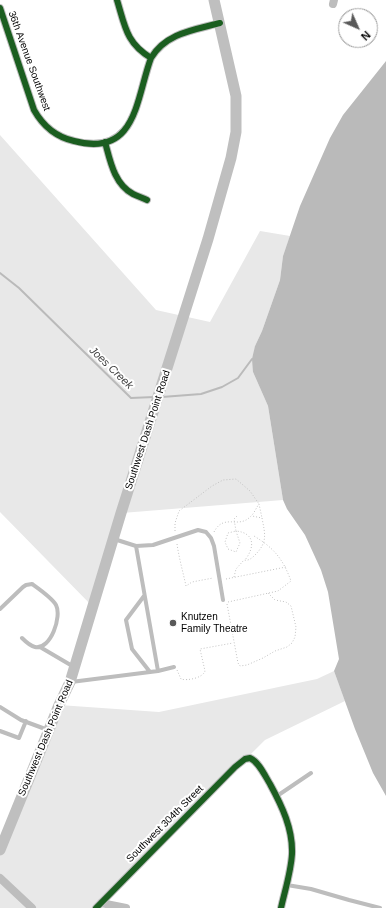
<!DOCTYPE html>
<html>
<head>
<meta charset="utf-8">
<style>
	body { margin:0 }
	#map { position:relative; width:386px; height:908px; overflow:hidden; background:#fff; font-family:Helvetica,sans-serif }
	canvas { display:block }
	.north { position:absolute; left:338px; top:8px; width:40px; height:40px; box-sizing:border-box; background:#fff; border:1px solid #999; border-radius:50%; rotate:135deg; font-size:11px; font-weight:700; line-height:16px; text-align:center; color:#000 }
	.north::after { content:''; display:block; margin:auto; width:14px; height:18px; background:#595959; clip-path:polygon(50% 0,100% 100%,50% 72%,0 100%) }
</style>
</head>
<body>
<div id="map">
<canvas width="386" height="908"></canvas>
<div class="north">N</div>
</div>
<script>
const g = document.querySelector('canvas').getContext('2d');
g.lineJoin = 'round';
function fillPath(path, color) { g.fillStyle = color; g.fill(path, 'evenodd'); }
function trace(path, color, width, dash) { g.strokeStyle = color; g.lineWidth = width; g.lineCap = dash ? 'butt' : 'round'; g.setLineDash(dash || []); g.stroke(path); }
function label(font, color, halo, rows, align = 'center') {
  g.font = font + ' Helvetica,sans-serif'; g.lineWidth = 4; g.setLineDash([]); g.textBaseline = 'middle'; g.strokeStyle = halo; g.fillStyle = color; for (const [text, x, y, turn = 0] of rows) {
    g.save(); g.translate(x, y); g.rotate((+turn || 0) * Math.PI / 180); g.textAlign = isNaN(turn) ? turn : align; if (halo) g.strokeText(text, 0, 0); g.fillText(text, 0, 0); g.restore();
  }
}
fillPath(new Path2D(`
	M0 135 156 310 210 322 260 231 290 236 283 256 280 280 262 331 255 346 253 372 268 406 283 500 122 513 94 608 0 512Z
	M334 671 345 701 265 740 96 908H0V838L59 705 159 712 317 679Z`), '#e8e8e8');
fillPath(new Path2D(`
	M386 61V796L373 773 355 729 334 671 339 659 328 592 321 570 305 535 287 509 283 500 268 406 253 372 252 359 255 346 262 331 280 280 283 256 300 206 330 138 343 115Z`), '#bababa');
trace(new Path2D(`
	M0 273 19 288 131 398 154 397
	M162 397 201 394 222 387 238 378 252 359`), '#bababa', 2);
trace(new Path2D(`
	M237 516 234 519 236 531C255 533 255 547 245 560
	M175 531V523L179 511 212 486 223 480 236 479 250 491 259 504
	M236 531 240 543 236 552 228 549 225 542 228 533Z
	M214 532C224 513 238 529 250 517 254 514 256 508 259 504L262 518
	M177 544C179 558 183 572 186 586L192 582 213 578
	M234 577 236 569 244 560C249 561 252 558 255 555 268 542 265 534 262 518L252 516
	M226 579 286 567
	M228 602 278 591 291 581C283 559 274 548 254 536
	M227 604 238 663 240 666 247 665 263 658 275 651 287 647 292 643 295 637 296 627 291 606 286 602 275 600 268 593
	M177 670 181 679C187 681 203 678 205 671L200 649 233 643`), '#c2c2c2', 1, [1, 2]);
trace(new Path2D(`
	M136 546 153 545 198 530 206 532 211 538 214 546 223 600
	M144 596 126 620 132 649 150 672
	M0 609 23 587 26 585 32 584C39 589 52 598 56 605 62 616 51 650 35 647 30 646 25 641 22 638
	M40 647 74 667
	M158 671 174 667
	M71 682 158 671 136 546 114 539
	M0 707 21 720 48 730
	M0 731 19 738 26 721
	M277 796 311 773
	M287 885 311 889 349 900 380 908`), '#bdbdbd', 4);
trace(new Path2D(`
	M117 0C125 26 126 43 151 58
	M333 4 334 0
	M0 8 34 110C43 126 56 137 74 141 137 158 136 98 151 58 166 33 194 30 220 23
	M105 142C110 160 114 184 133 194 137 196 143 198 147 200
	M0 878 32 908
	M101 903 126 908
	M96 908 235 767 245 759 250 758C259 762 265 776 270 784 282 806 293 829 292 854 291 872 285 890 281 908`), '#bdbdbd', 8);
trace(new Path2D(`
	M0 850 59 705 70 682 121 513 208 239 231 158 236 132V96L214 0`), '#bfbfbf', 11);
trace(new Path2D(`
	M117 0C125 26 126 43 151 58
	M0 8 34 110C43 126 56 137 74 141 137 158 136 98 151 58 166 33 194 30 220 23
	M105 142C110 160 114 184 133 194 137 196 143 198 147 200
	M96 908 235 767 245 759 250 758C259 762 265 776 270 784 282 806 293 829 292 854 291 872 285 890 281 908`), '#1b5e20', 6);
for (const [x, y, r, color] of [
	[173,623,4,"#595959"]
]) { const dot = new Path2D(); dot.arc(x, y, r, 0, 2 * Math.PI); g.fillStyle = color; g.fill(dot); trace(dot, '#fff', 1.5); }
label('10px', '#000', '#fff', [
	["36th Avenue Southwest",29,61,70],
	["Southwest Dash Point Road",148,430,-72],
	["Southwest Dash Point Road",46,738,-67],
	["Southwest 304th Street",165,824,-45]
]);
label('10px', '#000', '#fff', [
	["Knutzen",181,617],
	["Family Theatre",181,629]
], 'left');
label('italic 11px', '#3d3d3d', '#fff', [
	["Joes Creek",111,368,44]
]);
</script>
</body>
</html>
